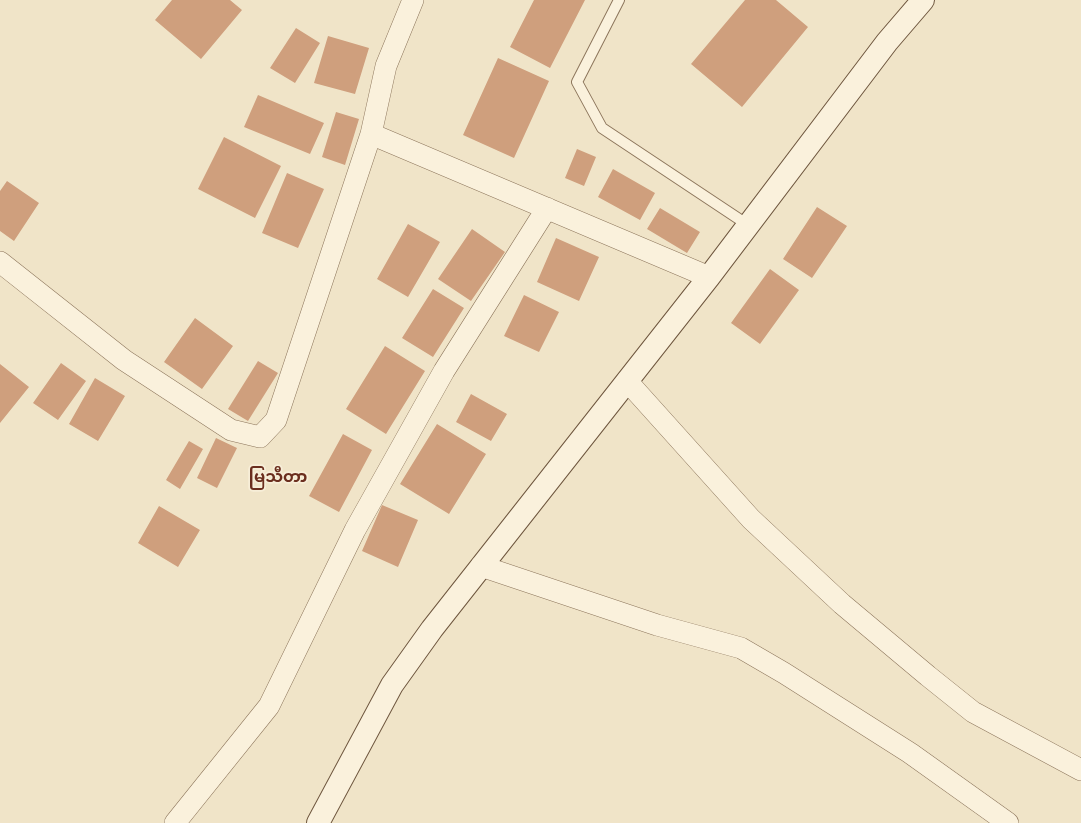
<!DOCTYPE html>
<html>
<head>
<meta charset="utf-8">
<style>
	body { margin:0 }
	canvas { display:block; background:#f0e4c8 }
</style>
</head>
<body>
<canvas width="1081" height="823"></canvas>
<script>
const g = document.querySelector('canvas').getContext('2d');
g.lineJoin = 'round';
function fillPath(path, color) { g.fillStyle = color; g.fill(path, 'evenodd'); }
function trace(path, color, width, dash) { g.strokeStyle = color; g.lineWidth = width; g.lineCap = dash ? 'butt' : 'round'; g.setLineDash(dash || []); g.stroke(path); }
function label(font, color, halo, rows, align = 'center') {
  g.font = font + ' Georgia,"Noto Sans Myanmar",serif'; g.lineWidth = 3.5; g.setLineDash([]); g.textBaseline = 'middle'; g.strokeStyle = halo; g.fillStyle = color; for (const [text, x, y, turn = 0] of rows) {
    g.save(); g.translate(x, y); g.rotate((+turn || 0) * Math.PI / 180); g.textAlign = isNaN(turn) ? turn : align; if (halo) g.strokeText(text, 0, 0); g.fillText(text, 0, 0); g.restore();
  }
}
fillPath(new Path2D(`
	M172 0H230L242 10 201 59 155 20Z
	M534 0H585L550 68 510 47Z
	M745 0H776L808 27 742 107 691 64Z
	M296 28 320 43 295 83 270 68Z
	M328 36 369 48 355 94 314 83Z
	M498 58 549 81 514 158 463 135Z
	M258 95 324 123 310 154 244 127Z
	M336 112 359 119 345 165 322 157Z
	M224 137 281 166 255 218 198 189Z
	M577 149 596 157 584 186 565 178Z
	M613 169 655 193 640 220 598 197Z
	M287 173 324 189 298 248 262 233Z
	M7 181 39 203 14 241 0 231V191Z
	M817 207 847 226 812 278 783 259Z
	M660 208 700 232 687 253 647 229Z
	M408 224 440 242 408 297 377 279Z
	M472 229 505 252 471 301 438 279Z
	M556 238 599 257 579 301 537 282Z
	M770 269 799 290 760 344 731 323Z
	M433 289 464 308 433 357 402 338Z
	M524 295 559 312 539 352 504 336Z
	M195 318 233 346 202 389 164 362Z
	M385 346 425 371 386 434 346 409Z
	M258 361 278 373 248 421 228 409Z
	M61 363 86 381 58 420 33 403Z
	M0 364 29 387 0 423Z
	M95 378 125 396 98 441 69 424Z
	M471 394 507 414 491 441 456 422Z
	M437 424 486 454 449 514 400 484Z
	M343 434 372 450 339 512 309 496Z
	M216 438 237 448 217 488 197 478Z
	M189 441 203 449 180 489 166 480Z
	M382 505 418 520 398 567 362 551Z
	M159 506 200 530 178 567 138 543Z`), '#cf9f7d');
const lane = new Path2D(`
	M619 0 577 82 602 128 748 225`);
const street = new Path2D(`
	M371 134 709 277
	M0 262 124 360 231 430 260 437 276 420 371 134 386 66 413 0
	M627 381 751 519 842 604 928 676 973 712 1081 770
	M481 566 657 625 741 648 784 673 910 753 1008 823
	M175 823 269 706 355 530 444 371 547 208`);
const secondary = new Path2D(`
	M318 823 392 685 432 629 709 277 887 42 923 0`);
trace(lane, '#8d765c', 12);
trace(street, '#8d765c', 22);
trace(secondary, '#6f573f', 24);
trace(lane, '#faf1dc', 10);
trace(street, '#faf1dc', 21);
trace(secondary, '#faf1dc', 22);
label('bold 16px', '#6b2e1e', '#f7eed8', [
	["မြသီတာ",278,480]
]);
</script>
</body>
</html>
